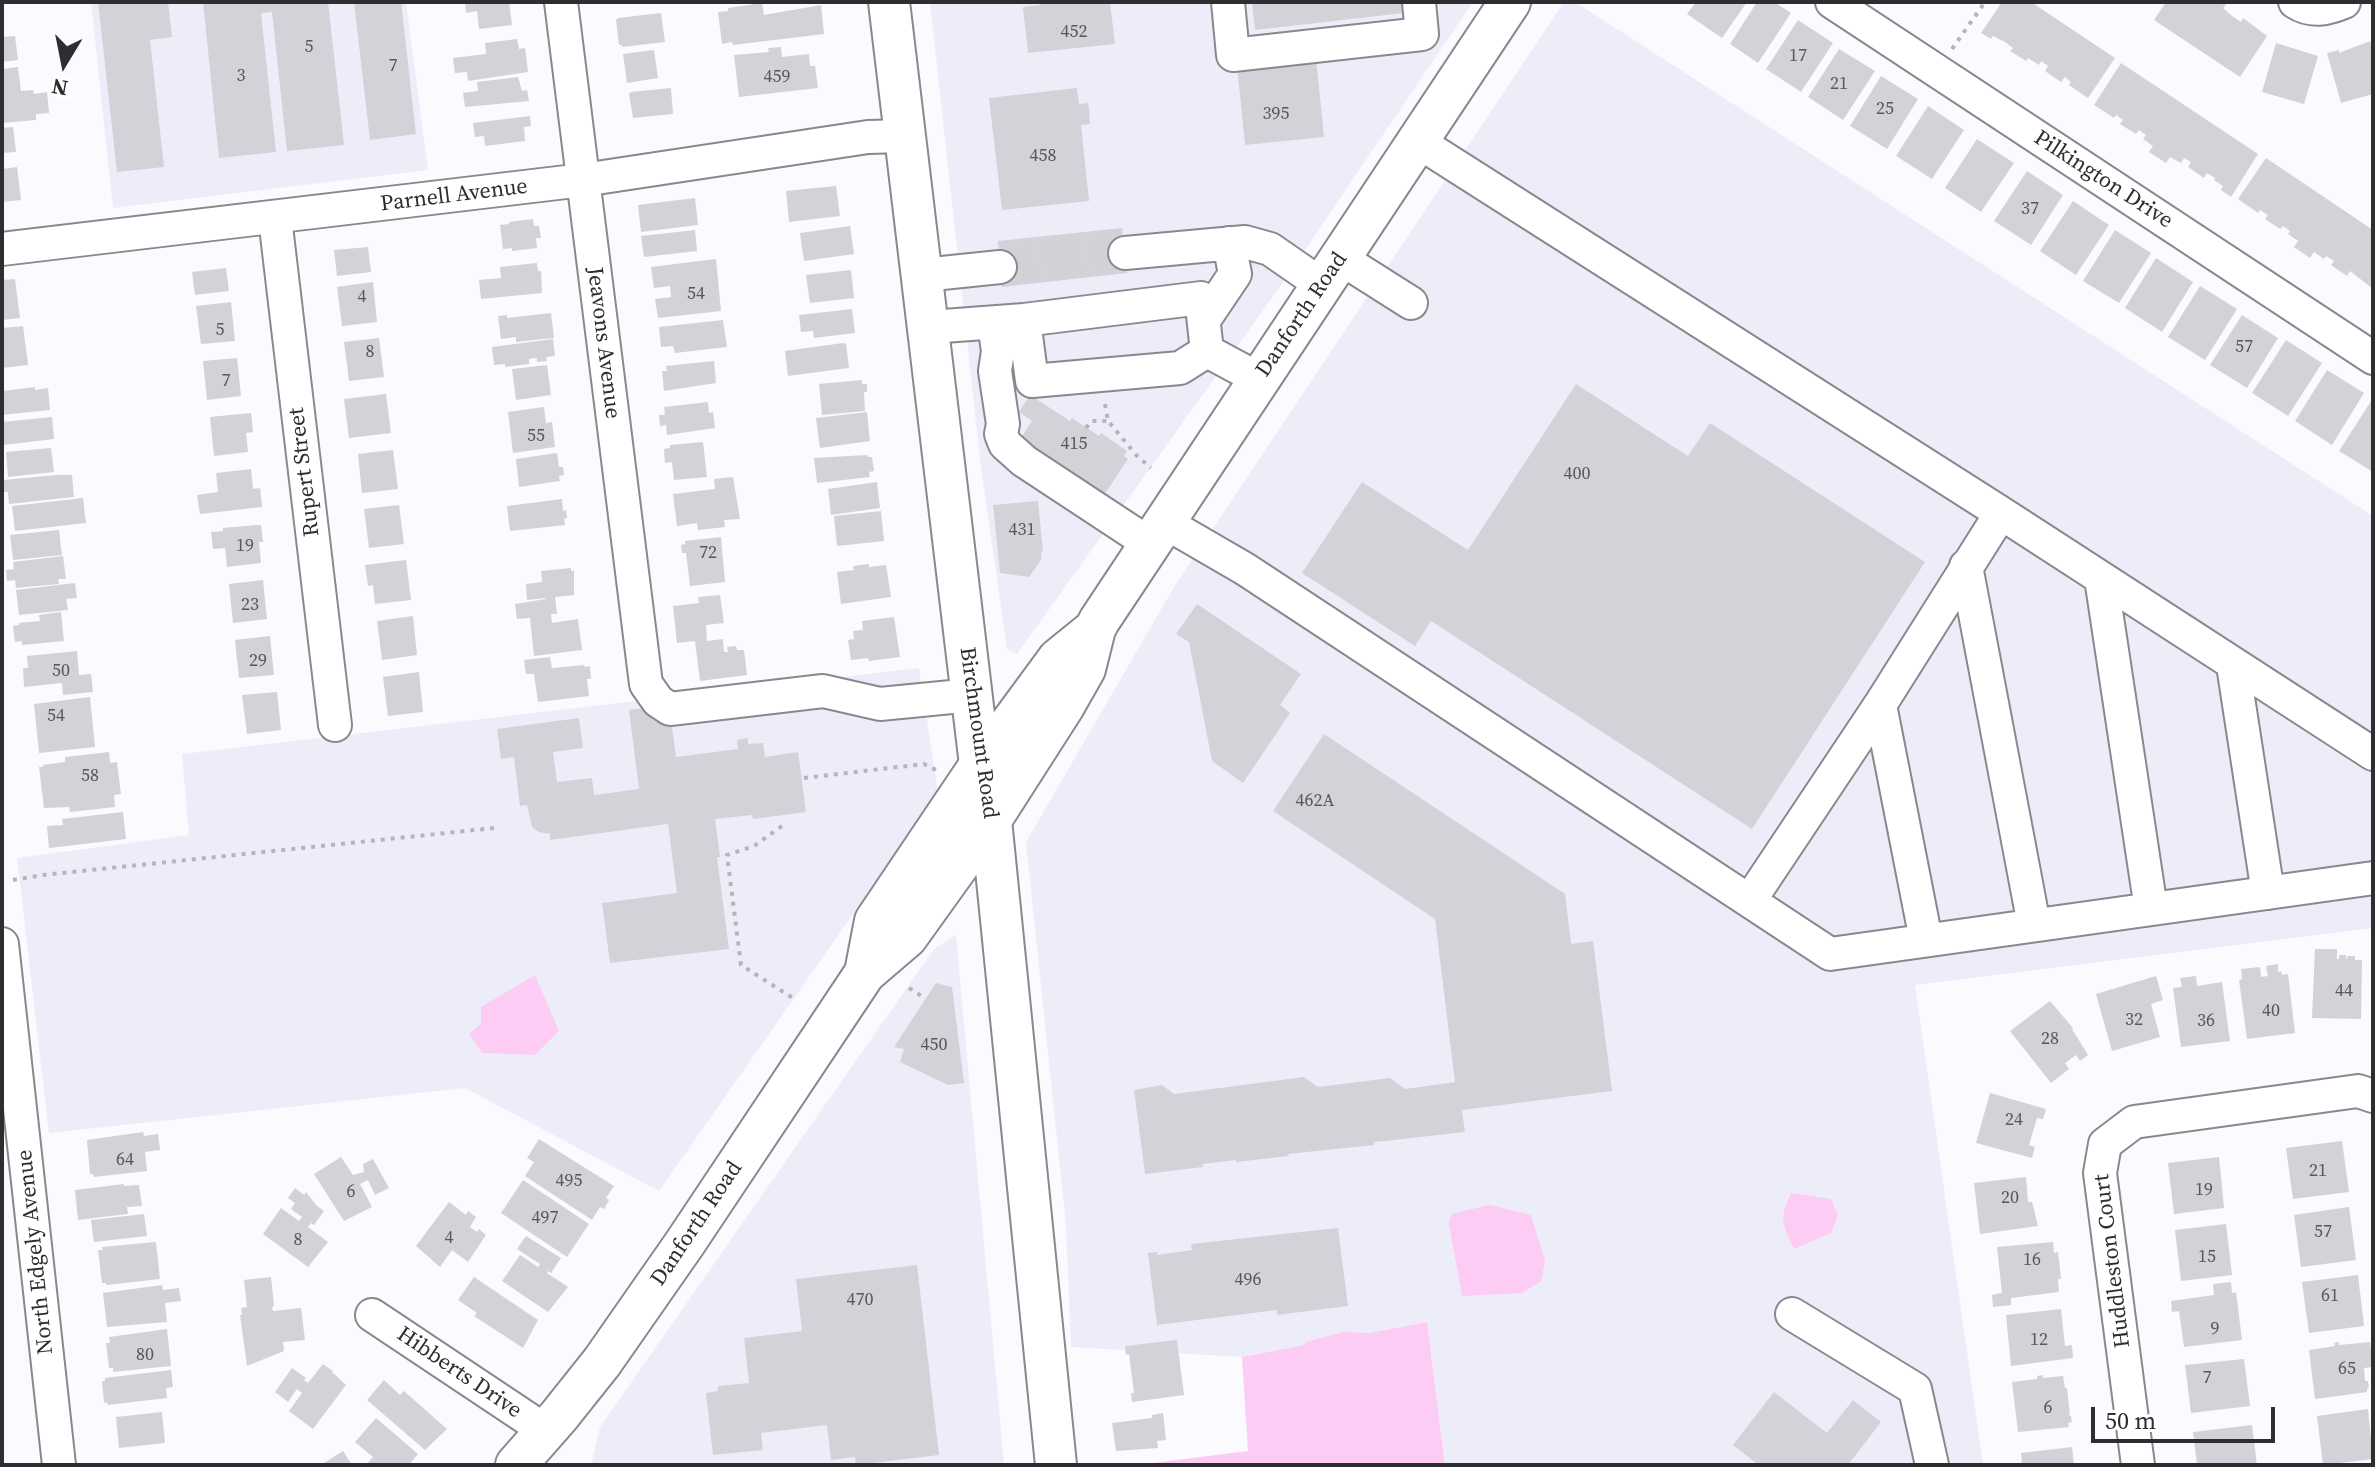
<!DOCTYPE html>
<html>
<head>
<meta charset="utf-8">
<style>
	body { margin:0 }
	#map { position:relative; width:2375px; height:1467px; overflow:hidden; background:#fafaff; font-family:"Source Serif 4",serif }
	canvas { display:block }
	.frame { position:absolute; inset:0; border:4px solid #2e2e31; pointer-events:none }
	.north { position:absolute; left:24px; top:24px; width:80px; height:80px; -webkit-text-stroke:6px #fff; paint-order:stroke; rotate:190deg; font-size:22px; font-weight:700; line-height:32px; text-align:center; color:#2e2e31 }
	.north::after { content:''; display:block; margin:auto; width:28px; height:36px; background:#2e2e31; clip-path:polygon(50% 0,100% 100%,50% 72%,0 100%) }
	.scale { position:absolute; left:2091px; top:1407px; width:184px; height:36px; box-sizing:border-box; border:4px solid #2e2e31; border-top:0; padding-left:10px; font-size:24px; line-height:28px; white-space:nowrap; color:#2e2e31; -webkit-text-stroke:6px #fff; paint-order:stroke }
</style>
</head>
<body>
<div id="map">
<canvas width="2375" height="1467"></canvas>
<div class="frame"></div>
<div class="north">N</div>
<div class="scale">50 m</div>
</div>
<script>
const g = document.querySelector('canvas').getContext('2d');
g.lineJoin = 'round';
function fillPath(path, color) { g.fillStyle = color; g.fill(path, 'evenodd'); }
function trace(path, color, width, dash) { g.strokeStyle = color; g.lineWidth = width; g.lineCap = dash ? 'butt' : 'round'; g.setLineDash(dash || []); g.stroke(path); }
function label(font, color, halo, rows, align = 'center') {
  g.font = font + ' "Source Serif 4",serif'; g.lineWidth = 6; g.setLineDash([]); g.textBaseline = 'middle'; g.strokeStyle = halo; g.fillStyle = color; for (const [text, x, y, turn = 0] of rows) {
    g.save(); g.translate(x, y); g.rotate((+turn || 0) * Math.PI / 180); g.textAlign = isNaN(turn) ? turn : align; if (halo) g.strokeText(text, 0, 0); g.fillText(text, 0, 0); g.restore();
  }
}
fillPath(new Path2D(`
	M91 2H406L428 170 113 208Z
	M930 2H1473L1284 281 1017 654 1007 649 980 460Z
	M1564 2H1575L2373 516V928L1915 985 1983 1465H1445L1427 1322 1242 1357 1071 1347 1066 1225 1026 842 1174 587Z
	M919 668 938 793 659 1191 465 1088 49 1133 17 858 189 835 182 754Z
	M956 935 1004 1465H591L600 1427 934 949Z`), '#ededf9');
fillPath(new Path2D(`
	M535 975 559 1031 535 1055 482 1053 469 1034 481 1024V1007Z
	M1791 1193 1831 1199 1838 1215 1831 1233 1794 1249C1783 1223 1778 1221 1791 1193Z
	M1490 1205 1531 1215 1545 1261 1541 1281 1522 1293 1462 1296 1449 1224 1451 1214Z
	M1427 1322 1445 1465H1137L1248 1451 1242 1357 1305 1345V1342L1344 1332 1369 1333Z`), '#fcccf4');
fillPath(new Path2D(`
	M98 2H168L172 37 150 40 164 167 117 172Z
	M203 2H328L344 145 287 151 272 12 261 13 276 152 219 158Z
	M354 2H401L416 134 370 140Z
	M465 2H509L512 25 479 29 477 11 466 13Z
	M1041 2H1110L1115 44 1028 53 1023 7 1041 5Z
	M1252 2H1403L1404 13 1255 30Z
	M1696 2H1747L1722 38 1687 14Z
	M1757 2H1774L1791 13 1758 63 1730 44Z
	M2002 2H2031L2115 58 2088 98 2069 85 2071 82 2065 77 2061 82 2045 71 2048 66 2041 61 2039 65 2028 58 2026 61 2010 51 2013 48 2005 42 1993 36 1991 39 1981 33Z
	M2166 2H2223L2226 4 2223 8 2232 16 2241 22 2243 18 2267 36 2240 77 2154 20Z
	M762 3 764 15 821 5 824 34 733 45 732 42 722 44 718 12 728 11V8Z
	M661 13 665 42 622 47V45H619L616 20 618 18Z
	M1798 20 1833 43 1801 92 1766 69Z
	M15 36 18 60 2 62V37Z
	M517 39 519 49 525 48 528 72 468 81 467 72 455 73 453 58 486 54 485 43Z
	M2370 41 2373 52V94L2341 103 2327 53 2339 50V53Z
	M2276 43 2318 56 2304 104 2262 92Z
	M781 47 782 57 809 54 810 66H815L818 88 739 97 734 55 769 52 768 48Z
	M1315 48 1324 137 1245 145 1236 56Z
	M1839 49 1875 71 1843 120 1808 97Z
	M654 50 658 78 627 83 623 54Z
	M2121 63 2258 154 2231 197 2221 190 2223 186 2214 180 2215 178 2207 173 2204 178 2188 167 2191 162 2184 158 2181 163 2170 157 2166 163 2149 152 2153 146 2143 139 2146 135 2139 130 2136 134 2120 124 2123 120 2116 115 2114 118 2094 105Z
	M18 67 21 91 33 90 34 94 47 92 49 113 36 114V120L2 123V69Z
	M1881 76 1918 99 1887 149 1850 126Z
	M518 77 522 91 527 90 529 101 465 107 463 93 478 91 477 82Z
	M671 88 673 114 633 118 629 94 631 92Z
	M1077 88 1079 104 1088 103 1089 109 1090 124 1081 125 1089 201 1002 210 989 98Z
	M1928 106 1964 130 1932 179 1896 156Z
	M530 116 531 126 524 127 525 141 485 146 484 136 475 137 473 123Z
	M13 127 16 152 2 153V128Z
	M1977 139 2014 163 1981 212 1945 188Z
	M2266 158 2373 230V289L2350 271 2347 276 2331 265 2334 261 2326 256 2324 259 2314 252 2310 258 2294 247 2298 241 2288 234 2290 231 2283 226 2280 229 2265 219 2268 215 2260 210 2258 213 2238 199Z
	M17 167 21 200 2 202V169Z
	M2027 171 2063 195 2031 245 1994 221Z
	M836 186 840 216 789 222 786 191Z
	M695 198 698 225 641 232 638 205Z
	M2073 201 2109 225 2076 275 2040 251Z
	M533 219 534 226H539L541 238H536L537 248 512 251V248L503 249 500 225 509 224V222Z
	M850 226 854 254 804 261 800 233Z
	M1122 228 1127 273 1002 287 998 241Z
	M695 230 697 251 644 257 641 236Z
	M2115 230 2151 253 2119 303 2083 281Z
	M368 247 371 272 337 276 334 250Z
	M2156 258 2193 282 2162 332 2125 308Z
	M716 259 721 311 658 318 655 299 671 297 670 286 654 288 651 267Z
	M537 263 538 271H541L542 293 481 299 479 280 501 278 500 267Z
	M226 268 229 291 195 295 192 272Z
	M851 270 854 298 810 303 806 275Z
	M15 279 20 318 2 320V280Z
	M373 282 377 322 342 326 337 287Z
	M2200 286 2237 309 2205 360 2168 337Z
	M231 302 235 341 201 344 196 306Z
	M852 309 855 333 814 338 813 331 801 332 799 315Z
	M551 313 554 338 516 342V337L501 339 498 316 507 315V318Z
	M2242 315 2278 338 2247 388 2210 365Z
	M723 320 727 347 675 353 673 346 661 347 659 327Z
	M23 326 28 365 2 368V328Z
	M379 338 384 377 349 381 344 342Z
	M553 339 555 356 546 357 547 361 537 362V358L529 359V364L505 367V364L494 365 492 347Z
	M2286 340 2322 363 2288 416 2252 393Z
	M843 343 846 344 849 368 788 376 785 351Z
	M237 358 241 396 207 400 203 361Z
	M714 361 716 383 664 391 662 371H667L666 366Z
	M547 365 551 395 516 400 512 369Z
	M2327 370 2364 393 2332 445 2295 421Z
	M862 380V384H867V392H864L865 411 822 415 819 384Z
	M1576 384 1688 456 1710 423 1925 562 1752 829 1431 621 1415 646 1302 573 1362 482 1468 550Z
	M35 387V390L48 388 50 410 2 415V391Z
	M386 394 391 433 349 438 344 399Z
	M1030 395 1070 421 1072 418 1099 436 1101 433 1127 451 1124 456 1128 459 1102 498 1048 467 1053 460 1021 438 1032 421 1019 412Z
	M2373 398V472L2339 451Z
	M708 402 709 413 713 412 715 428 667 435 666 425 660 426 659 415H665L664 407Z
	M544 407 546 423 552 422 555 447 513 453 508 412Z
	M867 412 870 441 820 448 816 418Z
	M251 413 253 432 246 433 248 452 214 456 210 417Z
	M52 417 54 439 3 445 2 422Z
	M703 442 707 477 674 480 672 462 665 463 664 449 670 448V445Z
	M51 448 54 472 8 477 6 452Z
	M393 450 398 489 362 493 358 454Z
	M557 453 559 467H563L564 475 559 476 560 481 519 487 516 459Z
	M867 455 868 457H872L874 471 869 472 870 477 817 483 814 458Z
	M251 469 253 489 260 488 262 507 200 514 197 495 218 492 216 473Z
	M57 475H72L74 497 9 504 8 492H4L3 480Z
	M733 477 740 519 724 520 725 527 698 530 697 523 677 526 673 494 715 489 714 479Z
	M877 482 880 508 831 515 828 489Z
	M83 498 86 523 15 531 12 506Z
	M562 499 563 511 566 510 567 518 564 519 565 525 510 531 507 506Z
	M1038 501 1043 552 1041 553V560L1029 577 1000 573 993 505Z
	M399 505 404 544 369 548 364 509Z
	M881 511 884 541 837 546 834 516Z
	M257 525H261L263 542H259L261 563 227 567 225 548 213 549 211 532 223 531V528Z
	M59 530 62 555 13 560 10 535Z
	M721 537 725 582 690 586 686 553H682L681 545 685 544V541Z
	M63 556 66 579H58L59 584 16 588 15 580 7 581 6 570 14 569 13 562Z
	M406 560 411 600 375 604 373 585 368 586 365 565Z
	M869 564V567L886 565 891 597 841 604 837 572 854 570 853 566Z
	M571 568V571H574V595L555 597 557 614H551L552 623 578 619 582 650 534 656 530 618 517 619 515 604 546 599V598L527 600 526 584 542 582 541 571Z
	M263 580 267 619 233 623 229 584Z
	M75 583 77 598 66 599 68 610 19 615 16 590Z
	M720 595 724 623 706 625 707 641 723 639 724 652H728L727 647 736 646 737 650H744L747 675 700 681 695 641 677 643 673 606 699 603 698 597Z
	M1197 604 1301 674 1280 705 1290 713 1243 783 1212 761 1189 642 1176 634Z
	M61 612 64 641 22 645V641L15 642 13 626 19 625V623L40 621 39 615Z
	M413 616 417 655 382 660 377 621Z
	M894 617 900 657 869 661 868 658 851 660 848 640 854 639 853 631 863 630 862 621Z
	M270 636 274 675 239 678 235 640Z
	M77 651 79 675 91 674 93 692 63 695 62 683 24 687 23 668H28L27 656Z
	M550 657 552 668 584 665 585 667 590 666 591 679H587L589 696 538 702 534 674H526L524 660Z
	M419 672 423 712 388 716 383 677Z
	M277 692 281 730 247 734 242 695Z
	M90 697 95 747 39 753 34 704Z
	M658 706 671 719 676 757 738 749 737 740 748 738V744L763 743 765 757 798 752 806 812 753 819 752 815 715 819 720 857H717L729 949 610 963 602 903 677 893 668 824 550 840V834L539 832 532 827 527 805 520 806 514 757 501 759 497 729 579 718 583 748 553 752 557 782 592 778 594 795 639 789 629 710Z
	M1324 734 1565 894 1571 944 1593 941 1612 1091 1462 1110 1465 1132 1385 1141 1374 1142V1145L1288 1154 1289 1156 1236 1162V1160L1203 1164V1167L1145 1174 1134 1090 1162 1085 1174 1094 1304 1077 1318 1087 1390 1078 1405 1089 1455 1082 1435 919 1273 811Z
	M109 752 110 763 117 762 121 794 114 795 115 807 70 812 69 807 44 808 39 767H43V765L65 762V757Z
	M123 812 126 839 49 848 47 826 63 825 62 819Z
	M2315 949H2337V959H2339V955H2346V960L2348 956H2355V960H2362L2361 1019 2312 1018Z
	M2278 964V972L2281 971 2282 975 2288 974 2295 1033 2247 1039 2239 980 2242 979 2241 969 2260 967 2261 977 2268 976 2266 966Z
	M2156 976 2163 1000 2151 1004 2160 1037 2112 1051 2096 994Z
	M2196 976 2197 986 2222 982 2230 1041 2181 1047 2173 988 2182 987 2180 978Z
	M936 983 952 987 964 1083 948 1085 900 1062 904 1049 894 1047Z
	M2050 1001 2073 1028 2072 1029 2088 1055 2080 1061 2076 1055 2065 1063 2069 1069 2051 1083 2010 1031Z
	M1990 1093 2046 1109 2043 1119 2037 1118 2029 1145 2035 1147 2032 1158 1976 1143Z
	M143 1132 144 1136 158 1134 160 1150 145 1152 147 1171 94 1177 93 1174H90L87 1140Z
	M539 1139 614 1186 606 1198 609 1200 604 1209 600 1207 592 1220 525 1176 534 1162 527 1158Z
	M2342 1141 2349 1192 2293 1199 2286 1148Z
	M341 1157 353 1175 364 1172 363 1164 373 1159 389 1188 375 1195 368 1180 360 1184 372 1207 344 1221 314 1174Z
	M2219 1157 2224 1208 2174 1214 2168 1163Z
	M2026 1177 2028 1202H2032L2038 1226 1980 1234 1974 1183Z
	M523 1180 589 1224 567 1257 501 1213Z
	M124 1184V1186L139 1185 142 1206 127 1207 128 1214 78 1220 75 1190Z
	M295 1188 304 1195 306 1192 317 1206 324 1211 314 1225 311 1223 308 1227 328 1242 308 1267 263 1234 281 1208 299 1221 302 1217 291 1209 295 1203 288 1198Z
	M449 1202 466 1215 468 1211 476 1217 470 1227 477 1232 479 1229 486 1235 468 1262 452 1250 440 1267 416 1246Z
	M2349 1207 2356 1260 2301 1267 2294 1215Z
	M144 1214 147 1236 94 1242 91 1220Z
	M2226 1224 2232 1275 2181 1281 2175 1230Z
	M1338 1228 1348 1306 1277 1315V1310L1157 1325 1148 1253 1157 1252V1255L1192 1250 1191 1244Z
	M526 1236 561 1258 551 1273 548 1271 547 1273 568 1287 548 1312 502 1281 520 1255 538 1267 540 1264 517 1249Z
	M156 1242 160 1279 106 1285V1283H102L98 1250H103L102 1247Z
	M2053 1242 2054 1253 2058 1252 2061 1279H2058L2059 1292 2011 1298V1305L1993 1307 1992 1295 2002 1293 1997 1247Z
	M917 1265 939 1455 856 1465 855 1457 831 1460 827 1425 761 1433 763 1450 713 1455 706 1393 718 1391V1386L749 1383 744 1338 802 1331 796 1279Z
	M2358 1275 2364 1326 2309 1333 2302 1282Z
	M271 1277 274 1306 272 1307 273 1311 301 1308 305 1340 283 1342 284 1351 247 1366 240 1315H242L241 1308 247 1307 244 1280Z
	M474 1277 538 1320 523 1348 474 1316 477 1313 458 1300Z
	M2231 1282 2232 1293 2236 1292 2242 1340 2184 1347 2179 1311 2172 1312 2171 1301 2214 1295 2213 1284Z
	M162 1285 163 1290 179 1288 181 1301 165 1303 167 1322 107 1327 103 1293Z
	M2061 1309 2065 1346 2072 1345 2073 1358 2011 1366 2006 1315Z
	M167 1329 171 1366 113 1372V1368H109L106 1343H110L109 1337Z
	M1177 1340 1184 1395 1132 1402 1131 1393H1134L1129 1354 1126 1355 1125 1346Z
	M2339 1342V1345L2370 1342 2373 1367 2364 1368 2365 1381H2368L2369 1388 2367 1389V1392L2315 1399 2309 1350 2335 1346 2334 1343Z
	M2244 1359 2250 1406 2191 1413 2185 1365Z
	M323 1364 333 1371 331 1374 333 1373 346 1385 313 1429 289 1411 302 1393 297 1389 288 1402 275 1392 292 1368 306 1378 304 1380 308 1383Z
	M171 1370 173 1387 166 1388 167 1398 108 1405 107 1402 104 1403 102 1381H105V1378Z
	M2043 1375V1378L2063 1376 2065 1388H2067L2070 1415 2068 1416H2071L2072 1422 2068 1423 2069 1427 2018 1432 2012 1382 2037 1379V1376Z
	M384 1380 400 1395 404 1391 447 1429 425 1450 367 1400Z
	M1774 1392 1827 1433 1853 1400 1881 1422 1848 1465H1754L1756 1463 1733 1445Z
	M2368 1409 2373 1459 2323 1465 2317 1416Z
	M162 1412 165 1443 119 1448 116 1417Z
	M1163 1413 1166 1440 1157 1441 1158 1448 1116 1451 1112 1423 1152 1418V1415Z
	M376 1418 418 1454 409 1465H366L373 1457 355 1442Z
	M2252 1425 2257 1465H2197L2193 1432Z
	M2072 1447 2074 1465H2022L2021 1453Z
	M343 1451 352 1465H321Z`), '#d5d1d8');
trace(new Path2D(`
	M1000 267 1125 253`), '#d1d1d6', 32, [32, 16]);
const minor = new Path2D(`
	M561 2 646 684 658 701 670 709 823 691 880 704 972 695
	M1228 2 1233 55 1422 34 1419 2
	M1832 2 2373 358
	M2295 2C2312 13 2327 9 2344 2
	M1417 141 2001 513 2373 754
	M275 218 335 725
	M2 249 583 180 868 137 905 136
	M1125 253 1245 242 1270 249 1322 285
	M1340 258 1411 303
	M923 275 1000 267
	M1024 320 1032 381 1180 368 1207 351 1259 379
	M1204 320 1235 274 1229 243
	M994 323 998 351 995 371 1003 424 1001 434 1005 444 1024 461 1150 544
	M930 327 1024 320 1201 298 1207 351
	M1164 522 1245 569 1830 954 2373 878
	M1966 566 2034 925
	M2101 578 2151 909
	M2233 665 2268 893
	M1880 705 1926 940
	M1750 900 1880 705 2001 513
	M2 944 59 1465
	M1792 1314 1915 1389 1932 1465
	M372 1315 546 1431
	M2138 1465 2100 1173 2105 1144 2134 1122 2358 1091 2373 1096`);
const major = new Path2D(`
	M889 2 980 765 991 820 1056 1465
	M865 973 875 921 980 765 1058 659 1095 629
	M516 1465 559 1416 602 1362 685 1243 865 973 907 937 991 820 1064 706 1085 669 1095 629 1099 621 1510 2`);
trace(minor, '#88888f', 36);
trace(major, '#88888f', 44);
trace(new Path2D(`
	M1952 49 1985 2
	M1105 404 1108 421 1137 456 1151 468
	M1086 428 1091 421H1108
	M804 778 924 764 938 771
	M782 826 754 846 727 855 741 965 796 1000
	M13 880 43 875 494 828
	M909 988 923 997`), '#b5b5b9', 4, [4, 6]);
trace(minor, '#fff', 32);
trace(major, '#fff', 40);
label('18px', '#58575b', null, [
	["452",1074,32],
	["5",309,47],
	["17",1798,56],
	["7",393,66],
	["3",241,76],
	["459",777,77],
	["21",1839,84],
	["25",1885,109],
	["395",1276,114],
	["458",1043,156],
	["37",2030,209],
	["54",696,294],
	["4",362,297],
	["5",220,330],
	["57",2244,347],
	["8",370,352],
	["7",226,381],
	["55",536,436],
	["415",1074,444],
	["400",1577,474],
	["431",1022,530],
	["19",245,546],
	["72",708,553],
	["23",250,605],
	["29",258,661],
	["50",61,671],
	["54",56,716],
	["58",90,776],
	["462A",1315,801],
	["44",2344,991],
	["40",2271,1011],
	["32",2134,1020],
	["36",2206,1021],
	["28",2050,1039],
	["450",934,1045],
	["24",2014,1120],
	["64",125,1160],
	["21",2318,1171],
	["495",569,1181],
	["19",2204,1190],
	["6",351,1192],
	["20",2010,1198],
	["497",545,1218],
	["57",2323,1232],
	["4",449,1238],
	["8",298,1240],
	["15",2207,1257],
	["16",2032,1260],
	["496",1248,1280],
	["61",2330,1296],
	["470",860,1300],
	["9",2215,1329],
	["12",2039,1340],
	["80",145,1355],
	["65",2347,1369],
	["7",2207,1378],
	["6",2048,1408]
]);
label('22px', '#2e2e31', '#fff', [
	["Pilkington Drive",2103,180,33],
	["Parnell Avenue",454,196,-7],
	["Danforth Road",1302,315,-56],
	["Jeavons Avenue",603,343,83],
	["Rupert Street",305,472,-97],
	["Birchmount Road",978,733,82],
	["Danforth Road",697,1224,-56],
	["North Edgely Avenue",36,1252,-96],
	["Huddleston Court",2113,1261,-97],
	["Hibberts Drive",459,1373,34]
]);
</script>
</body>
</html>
